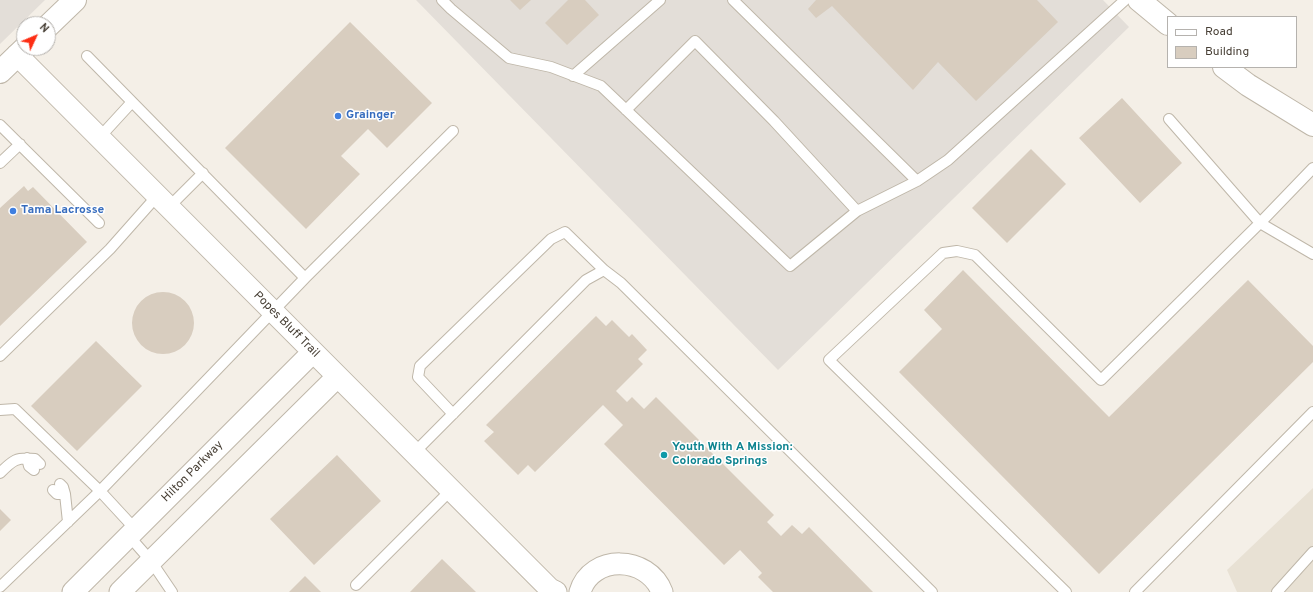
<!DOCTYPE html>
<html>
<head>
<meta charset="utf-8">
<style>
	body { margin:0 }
	#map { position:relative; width:1313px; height:592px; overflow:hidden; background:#f4efe7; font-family:Overpass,sans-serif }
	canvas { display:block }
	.legend { position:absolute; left:1167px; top:16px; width:130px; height:52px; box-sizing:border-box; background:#fff; border:1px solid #b5b2ae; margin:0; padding:5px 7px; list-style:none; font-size:12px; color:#473f35 }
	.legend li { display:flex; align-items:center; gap:8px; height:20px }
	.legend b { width:20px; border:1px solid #b5b2ae }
	.north { position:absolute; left:16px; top:16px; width:40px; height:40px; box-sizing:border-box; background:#fff; border:1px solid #b5b2ae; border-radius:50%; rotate:46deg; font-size:11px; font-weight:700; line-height:16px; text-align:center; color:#473f35 }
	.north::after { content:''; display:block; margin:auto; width:14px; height:18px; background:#fd2e14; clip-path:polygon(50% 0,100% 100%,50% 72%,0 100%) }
</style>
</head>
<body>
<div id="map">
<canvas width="1313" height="592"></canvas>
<ul class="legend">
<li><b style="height:5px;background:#fff"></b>Road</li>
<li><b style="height:11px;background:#d8cdbf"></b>Building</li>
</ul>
<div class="north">N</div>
</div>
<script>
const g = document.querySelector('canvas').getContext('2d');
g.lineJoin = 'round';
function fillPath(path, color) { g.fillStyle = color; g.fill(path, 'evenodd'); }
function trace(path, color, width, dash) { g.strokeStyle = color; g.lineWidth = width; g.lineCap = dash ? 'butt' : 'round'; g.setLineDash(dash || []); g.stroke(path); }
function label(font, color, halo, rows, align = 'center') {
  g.font = font + ' Overpass,sans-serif'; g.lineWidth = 3; g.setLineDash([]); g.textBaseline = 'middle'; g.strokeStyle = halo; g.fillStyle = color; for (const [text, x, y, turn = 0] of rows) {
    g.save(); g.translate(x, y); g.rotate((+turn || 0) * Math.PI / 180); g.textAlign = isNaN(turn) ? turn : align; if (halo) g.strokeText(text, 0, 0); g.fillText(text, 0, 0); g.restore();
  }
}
fillPath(new Path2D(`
	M1313 488V592H1237L1227 570Z`), '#e8e1d4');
fillPath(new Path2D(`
	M0 0H45L0 44Z
	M416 0H1103L1129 27 778 370Z`), '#e3ded8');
fillPath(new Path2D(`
	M510 0H531L520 10Z
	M568 0H585L599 15 567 45 545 23Z
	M816 0H1037L1058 22 976 101 938 62 913 90 832 6 816 18 808 9Z
	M350 22 432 103 387 148 368 129 341 156 360 174 306 229 225 148Z
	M1122 98 1182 163 1140 203 1079 138Z
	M1031 149 1066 184 1007 243 972 208Z
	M24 186 28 191 33 187 87 242 0 326V208Z
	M963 270 1109 417 1248 280 1313 346V362L1099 574 899 372 942 329 924 310Z
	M132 323a31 31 0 1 1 62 0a31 31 0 1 1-62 0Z
	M596 316 606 326 612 320 629 337 632 334 647 350 638 359 643 364 616 391 627 402 632 397 644 409 656 397 774 515 767 522 781 536 792 525 802 534 809 527 873 592H773L758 577 762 573 740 550 724 565 604 444 623 425 603 405 535 472 528 465 518 475 484 441 494 432 486 425Z
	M96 341 142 386 77 451 31 406Z
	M337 455 381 501 314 565 270 519Z
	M0 509 11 520 0 531Z
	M442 559 476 592H410Z
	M305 576 321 592H289Z`), '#d8cdbf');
const service = new Path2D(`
	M442 0 451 9 509 58 551 67 601 86 790 266 857 211 917 181 948 160 1125 0
	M733 0 917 181
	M87 56 305 278 453 131
	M573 76 660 0
	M626 110 695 41 774 121 857 211
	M1169 119 1260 223 1313 254
	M0 125 99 223
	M99 138 132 102
	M0 163 20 144
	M169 207 203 173
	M0 356 110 249 157 196
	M0 410 15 409 100 491 136 530
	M453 414 418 377 420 366 551 239 565 232 604 270
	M414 453 586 280 604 270 621 283 932 592
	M27 458 29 466 34 470
	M0 473C13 460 16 457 35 459L40 464
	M60 484 63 487 65 494
	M53 490 57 494H65L68 522
	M129 536 151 561 172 592
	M356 585 451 490
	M0 587 100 491 305 278
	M1066 592 829 360 943 253 957 251 975 255 1101 380 1260 223 1313 168
	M1135 592 1313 412
	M1277 592 1313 552`);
const minor = new Path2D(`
	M17 55 550 589 556 592
	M73 592 313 352
	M120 592 337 377
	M580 592C591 554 648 555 662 592`);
const tertiary = new Path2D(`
	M1139 0 1168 24
	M48 26 75 0
	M1224 67 1248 85 1313 125
	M0 72 25 48`);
trace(service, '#bfb7a9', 12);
trace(minor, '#bfb7a9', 23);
trace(tertiary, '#bfb7a9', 24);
trace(service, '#fff', 10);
trace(minor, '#fff', 21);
trace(tertiary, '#fff', 22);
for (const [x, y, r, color] of [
	[338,116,4,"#3f7fe0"],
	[13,211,4,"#3f7fe0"],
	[664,455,4,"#0f9aa8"]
]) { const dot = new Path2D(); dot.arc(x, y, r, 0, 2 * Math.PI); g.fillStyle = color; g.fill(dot); trace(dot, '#fff', 1.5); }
label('bold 12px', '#366cbe', '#fff', [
	["Grainger",346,116],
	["Tama Lacrosse",21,211]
], 'left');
label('12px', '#473f35', '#fff', [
	["Popes Bluff Trail",286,325,45],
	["Hilton Parkway",193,472,-45]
]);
label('bold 12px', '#0d838f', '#fff', [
	["Youth With A Mission:",672,448],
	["Colorado Springs",672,462]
], 'left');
</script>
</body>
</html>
